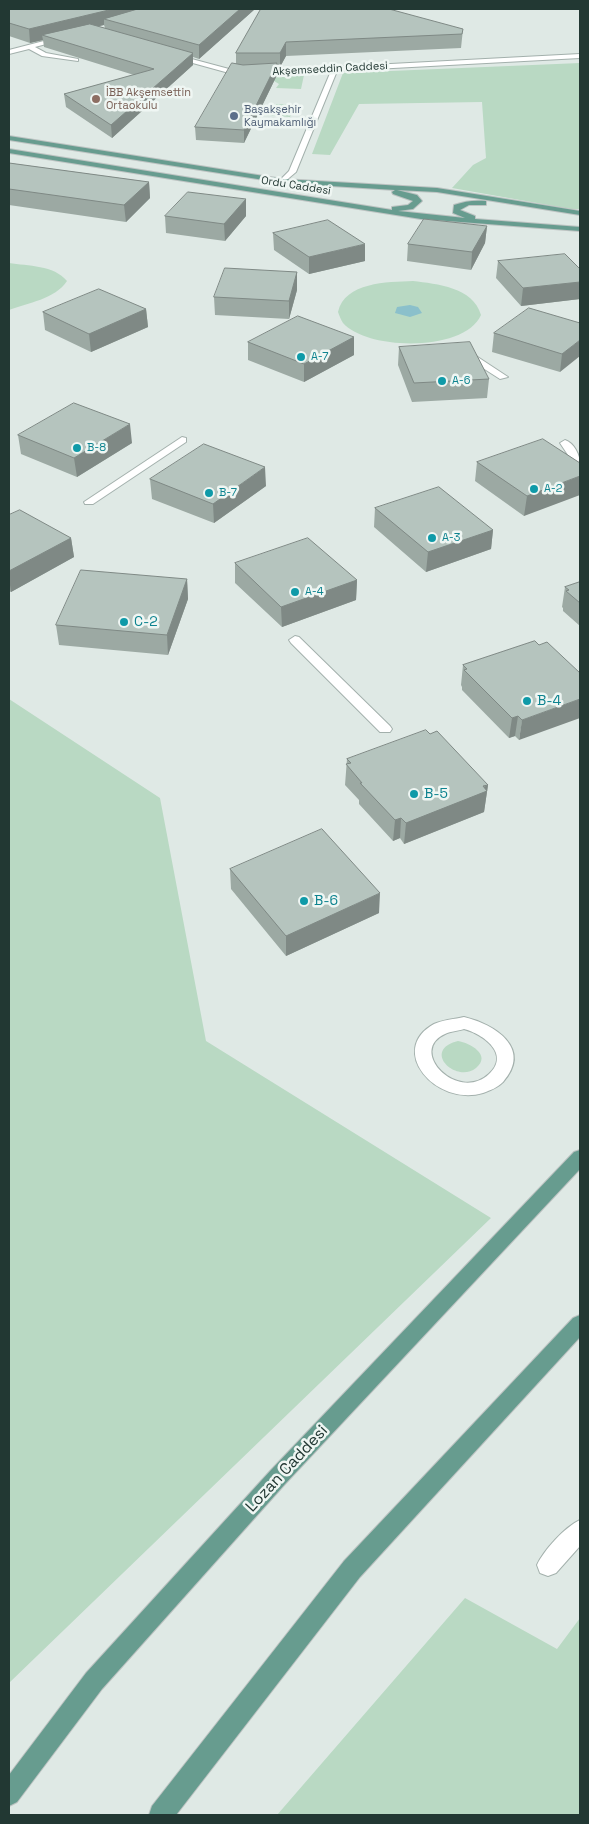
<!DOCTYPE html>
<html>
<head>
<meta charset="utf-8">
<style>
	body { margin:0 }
	#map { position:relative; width:589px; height:1824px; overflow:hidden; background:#dfe9e5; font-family:"Space Grotesk",sans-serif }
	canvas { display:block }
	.frame { position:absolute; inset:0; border:10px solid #223833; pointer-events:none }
</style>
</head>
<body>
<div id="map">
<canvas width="589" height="1824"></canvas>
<div class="frame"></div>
</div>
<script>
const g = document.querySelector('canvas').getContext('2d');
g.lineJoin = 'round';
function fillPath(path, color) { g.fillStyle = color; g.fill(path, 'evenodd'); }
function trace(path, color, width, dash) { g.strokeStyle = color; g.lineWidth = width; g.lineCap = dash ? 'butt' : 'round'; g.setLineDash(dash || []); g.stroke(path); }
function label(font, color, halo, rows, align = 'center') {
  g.font = font + ' "Space Grotesk",sans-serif'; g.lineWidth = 5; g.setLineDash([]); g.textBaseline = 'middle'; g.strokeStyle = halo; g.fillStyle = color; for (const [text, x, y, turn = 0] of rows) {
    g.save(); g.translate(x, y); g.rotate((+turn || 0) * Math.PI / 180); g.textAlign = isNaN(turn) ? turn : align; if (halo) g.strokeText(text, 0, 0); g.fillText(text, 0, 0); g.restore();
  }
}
fillPath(new Path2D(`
	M580 63V209H571L452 188 473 165 486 158 482 102 359 104 330 155 312 154 343 73Z
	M304 75 301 89 276 88 279 84 269 78Z
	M276 104H277L295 105 290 117 264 115 265 112 273 111Z
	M9 263C28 266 54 265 67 281 55 299 28 303 9 310Z
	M413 281C437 284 473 287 481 315 465 352 368 351 343 323 341 320 339 315 338 312 345 282 387 282 413 281Z
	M9 699 160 798 206 1041 491 1218 9 1683Z
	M458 1041C470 1043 492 1055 476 1068 456 1084 421 1050 458 1041Z
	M465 1598 557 1649 580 1618V1815H277Z`), '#b9d9c3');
fillPath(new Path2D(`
	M410 305 418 307 422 313 410 317 395 313 397 307Z`), '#8bc0cb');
const minor = new Path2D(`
	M63 36 65 39 35 47 46 53 78 59V61L42 56 29 49 9 54V50Z
	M173 54 229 69 258 71 580 54V58L337 71 296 172 283 183 279 181 289 171 331 71 258 75 229 73 171 57Z
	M461 350H467L508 377 500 379 461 354Z
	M182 437 186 438V442L93 504H85L84 502Z
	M565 440C574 443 580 455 580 464L568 455 560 443Z
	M295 636 299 637 390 726 392 729 390 732H380L291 643 289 640Z
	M464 1017C494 1024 533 1048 503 1082 497 1088 491 1090 483 1093 436 1107 387 1050 434 1024 442 1020 455 1019 464 1017ZM464 1029C483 1034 511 1054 489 1074 458 1103 407 1051 445 1034 451 1031 458 1031 464 1029Z
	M580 1520V1546L556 1573 548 1576 540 1573 537 1565C544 1550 565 1527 580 1520Z`);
const major = new Path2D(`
	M9 136 283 179 437 188 580 211V215L437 192 397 190 417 195 422 201 413 209 398 211 465 218 453 213 454 205C465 201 474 200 486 201V205H469L460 210 475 216V219L580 227V231L421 219 9 153V149L392 210V207L408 205 413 201 393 194 392 192 395 190 283 183 9 140Z
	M580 1150V1169L285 1484 102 1689 17 1802 9 1806V1775L86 1673 271 1470 574 1152Z
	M580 1315V1337L360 1577 176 1815H149L152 1806 344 1561 573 1318Z`);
trace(minor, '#a3b0ac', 2);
trace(major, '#bdc3c2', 2);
fillPath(minor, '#fff');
fillPath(major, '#679c8f');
fillPath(new Path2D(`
	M9 9H255L199 59 193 57V65L112 138 66 107 64 94 134 75 44 47 43 40 30 43 9 36ZM104 25 105 28 98 26Z
	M261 9 463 29 461 48 286 56 280 67H277V75L244 143 196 140 195 127 236 63V53Z
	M9 163 149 182 150 198 126 222 9 205Z
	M246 199V216L225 241 166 233 165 216Z
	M487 226 485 243 471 270 407 261 408 244Z
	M273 233 365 261 309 274 274 250Z
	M498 261 580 269V299L521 306 496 278Z
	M297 272V290L289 319 215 315 214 297Z
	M146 309 148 327 91 352 45 330 43 312Z
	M580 323 560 372 492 352 494 333Z
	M354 337V355L304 382 248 360V342Z
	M399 347 489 379 487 398 412 402 398 365Z
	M18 435 132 443 77 477 21 454Z
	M477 462 580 463 524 516 475 481Z
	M150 479 266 486 214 523 152 499Z
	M375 508 493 530 491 549 426 572 374 527Z
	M9 515 71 538 74 557 11 592 9 591Z
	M235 563 357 580 356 600 282 627 235 583Z
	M187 579 188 599 168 655 59 645 56 625Z
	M580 582V626L563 611V608L562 607 565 587Z
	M535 641 519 740 515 736 509 738 462 690V687L461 685 463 665Z
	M430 734 488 785 484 812 404 844 400 838 393 841 359 804V800L345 785 347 759Z
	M230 869 379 913 286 956 231 889Z`), '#9ca9a3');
fillPath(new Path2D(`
	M113 9H168L104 19V25L51 38 42 35 43 40 30 43 29 29Z
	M240 9H255L199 59V45Z
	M286 42V56L280 67V53Z
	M193 53V65L112 138 111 125Z
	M277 63V75L244 143V130Z
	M149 182 150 198 126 222 124 205Z
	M246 199V216L225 241 224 224Z
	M487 226 485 243 471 270 472 252Z
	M365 244V261L309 274V257Z
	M297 272V290L289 319V301Z
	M580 282V299L521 306 523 288Z
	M146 309 148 327 91 352 89 334Z
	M354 337V355L304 382V364Z
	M580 340V356L560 372 562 354Z
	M130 424 132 443 77 477 74 458Z
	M265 467 266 486 214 523 213 504Z
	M580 476V495L524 516 527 496Z
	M493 530 491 549 426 572 428 552Z
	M71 538 74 557 11 592 9 578V571Z
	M187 579 188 599 168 655 167 635Z
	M357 580 356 600 282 627 281 607Z
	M580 699V718L519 740 522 720Z
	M518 716 515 736 509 738 512 718Z
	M488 785 484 812 404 844 406 823Z
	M401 818 400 838 393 841 395 820Z
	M380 893 379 913 286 956V936Z`), '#7f8985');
const building = new Path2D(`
	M9 9H113L29 29 9 23Z
	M138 9H240L199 45 104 19Z
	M261 9H389L463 29 462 34 286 42 280 53H236Z
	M90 24 193 53 111 125 64 94 154 69 42 35Z
	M232 63 243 65 277 63 244 130 195 127Z
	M9 163 149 182 124 205 9 189Z
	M188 192 246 199 224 224 165 216Z
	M424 219 487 226 472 252 408 244Z
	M328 220 365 244 309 257 273 233Z
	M565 254 580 269V282L523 288 498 261Z
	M225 268 297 272 289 301 214 297Z
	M99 289 146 309 89 334 43 312Z
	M529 308 580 323V340L562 354 494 333Z
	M298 316 354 337 304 364 248 342Z
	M470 342 489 379 414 383 399 347Z
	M74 403 130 424 74 458 18 435Z
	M543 439 580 463V476L527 496 477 462Z
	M204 444 265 467 213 504 150 479Z
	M439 487 493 530 428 552 375 508Z
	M20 510 71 538 9 571V515Z
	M308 538 357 580 281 607 235 563Z
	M81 570 187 579 167 635 56 625Z
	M580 582V603L566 591 569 590 565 587Z
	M535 641 539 645 547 642 580 673V699L522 720 518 716 512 718 464 670 467 669 463 665Z
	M426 730 430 734 437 731 488 785 483 786 487 791 406 823 401 818 395 820 360 783H362L346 764 351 763 347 759Z
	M322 829 380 893 286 936 230 869Z`);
fillPath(building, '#b5c4be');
trace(building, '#7f8985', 1);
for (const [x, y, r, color] of [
	[96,99,5,"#8d6e63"],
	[234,116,5,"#5c6f8a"],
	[301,357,5,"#0f9aa8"],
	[442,381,5,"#0f9aa8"],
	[77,448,5,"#0f9aa8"],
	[534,489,5,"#0f9aa8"],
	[209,493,5,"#0f9aa8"],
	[432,538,5,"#0f9aa8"],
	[295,592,5,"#0f9aa8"],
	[124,622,5,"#0f9aa8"],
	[527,701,5,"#0f9aa8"],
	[414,794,5,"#0f9aa8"],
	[304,901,5,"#0f9aa8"]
]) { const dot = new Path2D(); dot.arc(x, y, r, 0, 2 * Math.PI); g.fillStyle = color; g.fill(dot); trace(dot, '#eff6f3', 2); }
label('11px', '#223833', '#eff6f3', [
	["Akşemseddin Caddesi",330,69,-3],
	["Ordu Caddesi",296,186,9]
]);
label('11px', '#785e54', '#eff6f3', [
	["İBB Akşemsettin",106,93],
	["Ortaokulu",106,106]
], 'left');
label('11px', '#4e5e75', '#eff6f3', [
	["Başakşehir",244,110],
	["Kaymakamlığı",244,123]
], 'left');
label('11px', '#0d838f', '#eff6f3', [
	["A-7",311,357],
	["A-6",452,381],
	["B-8",87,448],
	["A-2",544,489],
	["B-7",219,493],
	["A-3",442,538],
	["A-4",305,592]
], 'left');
label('14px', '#0d838f', '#eff6f3', [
	["C-2",134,622],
	["B-4",537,701],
	["B-5",424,794],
	["B-6",314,901]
], 'left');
label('16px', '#223833', '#eff6f3', [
	["Lozan Caddesi",287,1469,-47]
]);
</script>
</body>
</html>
